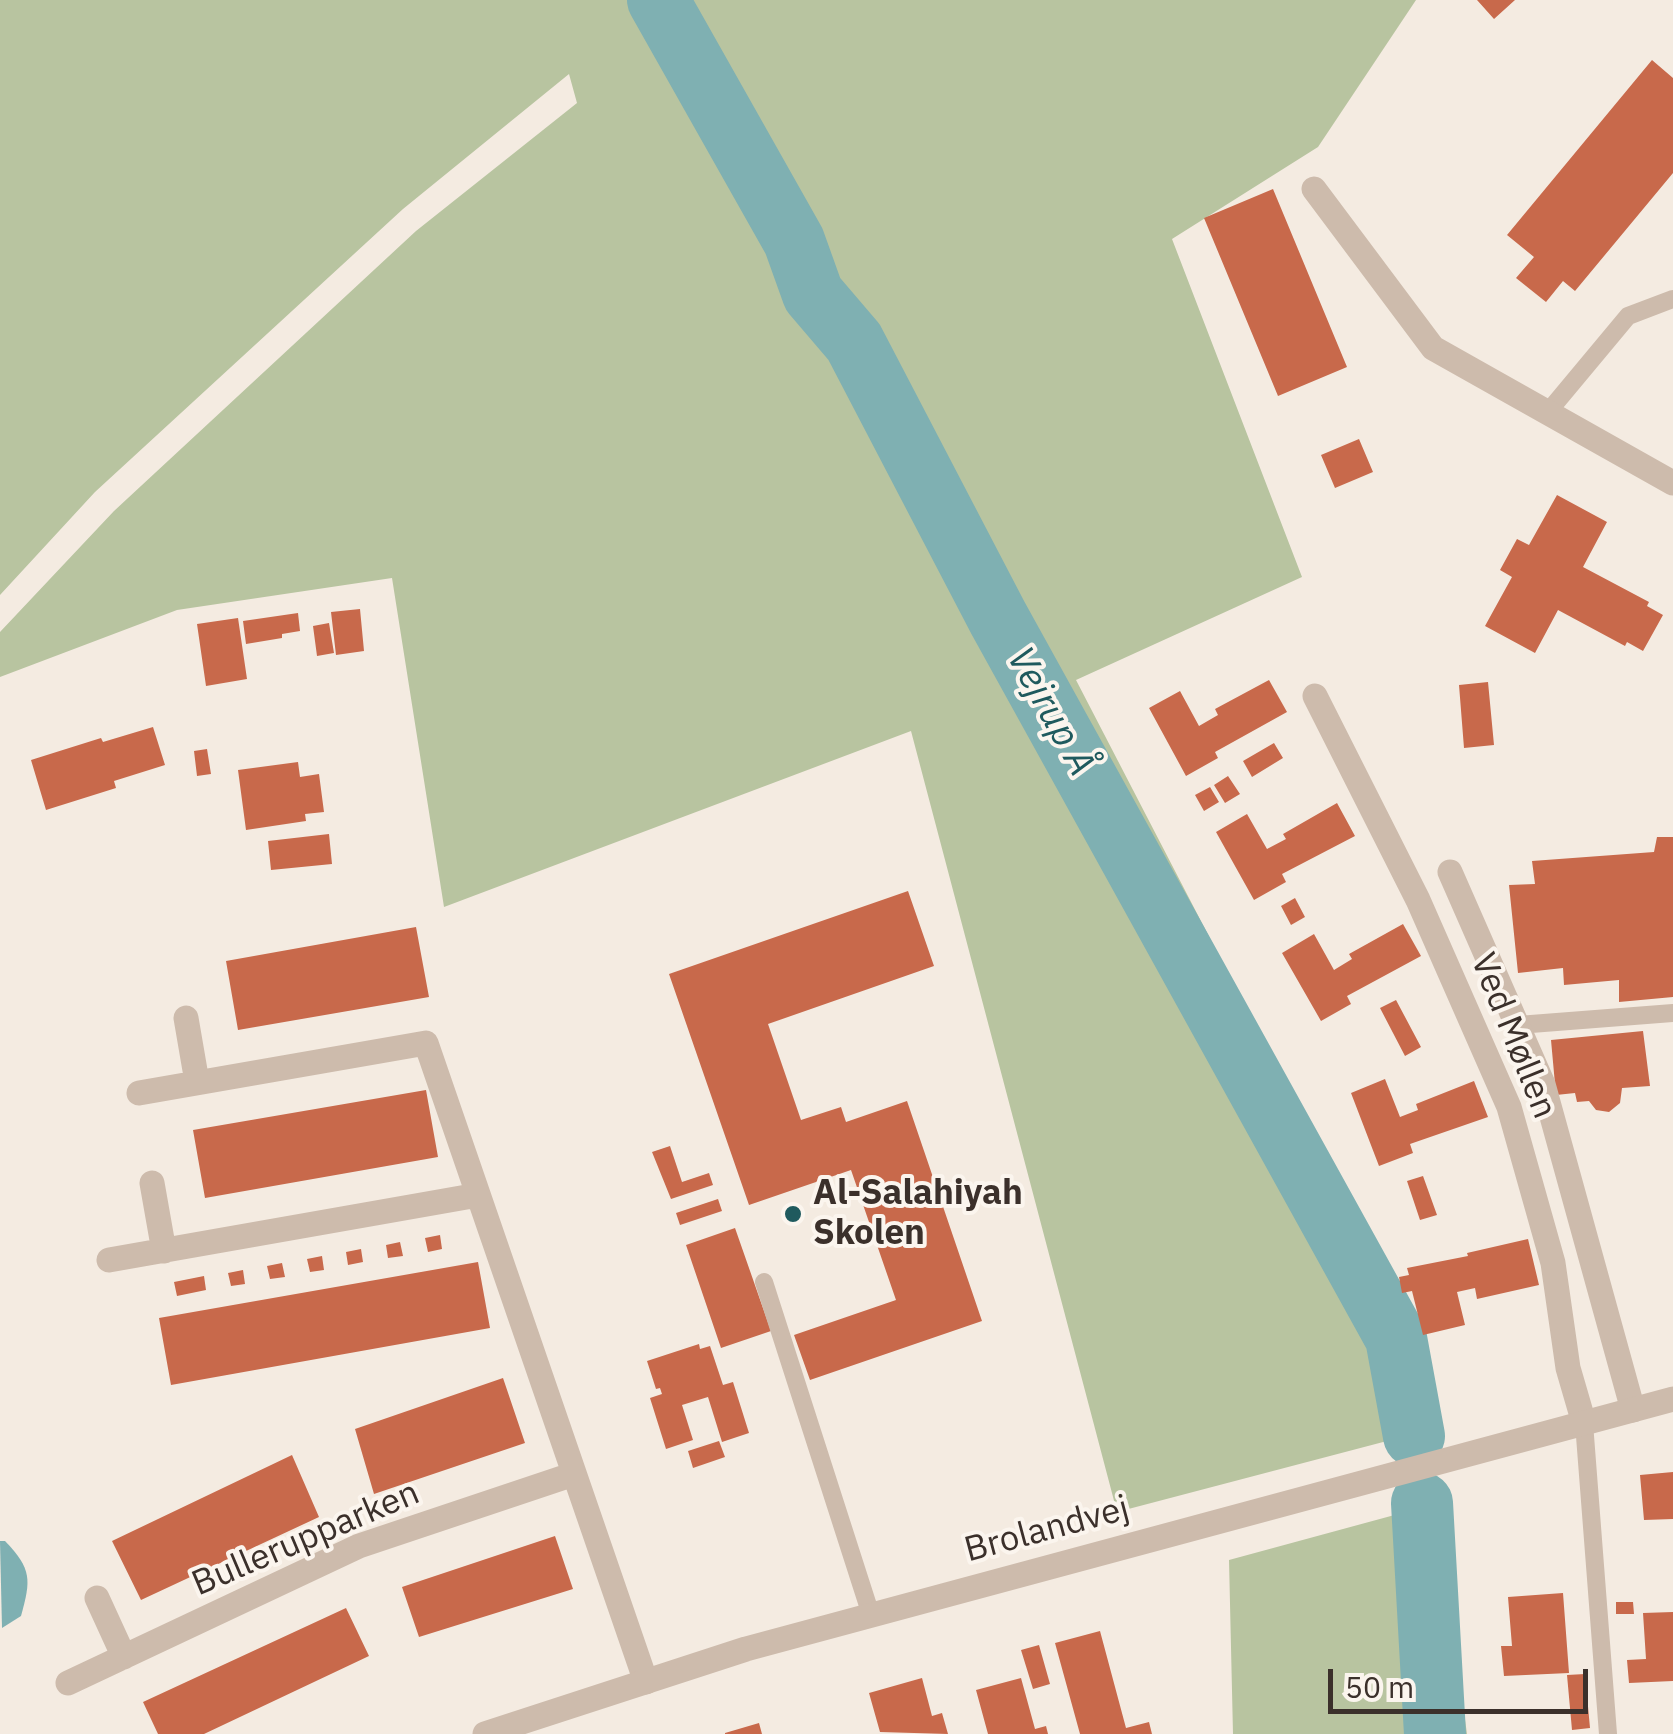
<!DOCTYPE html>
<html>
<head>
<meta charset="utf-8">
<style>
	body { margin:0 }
	#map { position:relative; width:1673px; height:1734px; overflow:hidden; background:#f4ebe1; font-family:"IBM Plex Sans",sans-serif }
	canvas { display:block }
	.scale { position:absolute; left:1328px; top:1669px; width:260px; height:45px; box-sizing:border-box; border:5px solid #3b302b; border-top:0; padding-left:12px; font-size:30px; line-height:35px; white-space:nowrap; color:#3b302b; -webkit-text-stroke:8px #fbf5ee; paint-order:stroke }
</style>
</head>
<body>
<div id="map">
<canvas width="1673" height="1734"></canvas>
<div class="scale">50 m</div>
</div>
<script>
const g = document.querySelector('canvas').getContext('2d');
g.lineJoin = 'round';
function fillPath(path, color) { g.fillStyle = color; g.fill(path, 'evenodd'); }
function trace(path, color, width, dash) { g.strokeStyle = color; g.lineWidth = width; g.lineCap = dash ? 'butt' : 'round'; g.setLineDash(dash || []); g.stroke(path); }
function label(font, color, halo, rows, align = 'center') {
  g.font = font + ' "IBM Plex Sans",sans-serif'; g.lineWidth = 8; g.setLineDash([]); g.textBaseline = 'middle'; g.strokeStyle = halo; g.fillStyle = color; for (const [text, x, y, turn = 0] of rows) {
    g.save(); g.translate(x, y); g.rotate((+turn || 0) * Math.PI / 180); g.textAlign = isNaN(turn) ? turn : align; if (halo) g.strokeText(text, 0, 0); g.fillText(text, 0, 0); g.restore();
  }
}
fillPath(new Path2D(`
	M0 0H1416L1318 147 1172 239 1302 577 1076 680 1373 1253 1421 1403 1425 1431 1117 1512 911 731 444 907 392 578 177 610 0 677V632L114 511 416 231 577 103 569 74 403 209 95 492 0 595Z
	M1435 1504 1467 1734H1233L1229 1560Z`), '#b8c4a0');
fillPath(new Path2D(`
	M0 1541H5C32 1569 31 1580 21 1616L2 1628Z`), '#7fb0b2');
trace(new Path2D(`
	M658 0 794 241 813 294 854 342 998 618 1396 1338 1414 1436
	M1422 1503 1435 1734`), '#7fb0b2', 62);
fillPath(new Path2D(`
	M1477 0H1515L1494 19Z
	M1652 60 1673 78V173L1575 291 1563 281 1546 302 1516 278 1534 257 1507 235Z
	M1273 189 1347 367 1278 396 1204 218Z
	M1359 439 1373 472 1335 488 1321 455Z
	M1557 495 1607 522 1583 567 1649 602 1647 606 1663 615 1643 651 1627 642 1625 646 1558 610 1535 653 1485 626 1512 577 1500 570 1517 539 1529 545Z
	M360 609 364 651 336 655 331 612Z
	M298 613 300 631 282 634V638L246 644 243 621Z
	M238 618 247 679 206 686 197 624Z
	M329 623 334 653 317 656 313 626Z
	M1269 680 1287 712 1215 752 1218 758 1186 776 1149 708 1180 691 1199 726 1218 715 1215 709Z
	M1488 682 1494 745 1464 748 1459 685Z
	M153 727 165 765 114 781 116 788 46 810 31 760 101 738 103 742Z
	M1274 743 1283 758 1252 777 1243 761Z
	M207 749 211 774 197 776 194 751Z
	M298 762 300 777 319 774 324 812 305 814 306 821 246 830 238 770Z
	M1228 776 1240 794 1225 803 1214 785Z
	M1210 787 1219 802 1204 811 1195 795Z
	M1337 803 1355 836 1282 874 1286 882 1254 900 1216 832 1247 814 1267 849 1286 839 1283 834Z
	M329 834 332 864 271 870 268 841Z
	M1657 837H1673V997L1619 1002V980L1564 985 1563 968 1518 973 1509 885 1535 884 1532 861 1654 852Z
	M908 891 934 966 768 1024 801 1120 841 1107 846 1122 907 1101 982 1321 810 1380 794 1335 896 1300 851 1170 749 1205 669 974Z
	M1295 898 1305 917 1291 925 1281 906Z
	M1403 924 1421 956 1347 996 1351 1004 1321 1021 1282 953 1314 934 1334 970 1352 959 1349 954Z
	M416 927 429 997 238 1030 226 961Z
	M1396 1000 1421 1047 1405 1056 1380 1008Z
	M1643 1031 1650 1086 1622 1088 1620 1103 1609 1112 1596 1110 1589 1101 1577 1102 1575 1093 1556 1095 1551 1040Z
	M1385 1079 1400 1117 1418 1110 1416 1104 1474 1081 1488 1117 1410 1144 1413 1153 1379 1166 1351 1093Z
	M426 1090 438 1157 205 1198 193 1130Z
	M670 1146 682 1182 709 1173 713 1185 671 1199 652 1152Z
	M1423 1176 1437 1215 1420 1220 1407 1181Z
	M718 1199 722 1211 680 1225 676 1213Z
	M735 1228 771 1331 721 1348 686 1245Z
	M440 1235 442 1249 428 1252 425 1238Z
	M1528 1239 1539 1285 1477 1299 1475 1288 1457 1292 1465 1325 1423 1335 1412 1291 1402 1293 1399 1277 1409 1275 1407 1268 1468 1256 1467 1253Z
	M400 1242 403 1256 388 1258 386 1245Z
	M361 1249 363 1262 348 1265 346 1252Z
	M322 1256 324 1270 310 1272 307 1259Z
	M478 1262 490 1328 171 1385 159 1318Z
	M282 1263 285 1277 270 1279 267 1266Z
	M243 1270 245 1284 231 1286 228 1273Z
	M204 1276 206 1290 177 1296 174 1282Z
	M699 1344 700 1349 710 1346 723 1385 733 1382 749 1433 722 1442 708 1397 682 1405 693 1440 666 1449 650 1398 662 1394 660 1388 656 1389 647 1361Z
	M503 1378 525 1443 374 1494 355 1429Z
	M719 1441 725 1457 693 1468 688 1451Z
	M292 1455 319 1517 141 1600 112 1541Z
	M1673 1472V1519L1644 1520 1640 1475Z
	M555 1536 573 1589 419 1637 402 1587Z
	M1563 1593 1569 1673 1504 1676 1501 1646H1512L1508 1597Z
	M1616 1602H1633L1634 1614H1616Z
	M346 1608 369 1656 204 1734H158L143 1702Z
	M1673 1612V1681L1629 1683 1627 1660 1646 1659 1643 1613Z
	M1100 1631 1126 1728 1149 1722 1152 1734H1080L1055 1643Z
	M1039 1645 1050 1684 1033 1689 1021 1650Z
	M1585 1674 1590 1728 1572 1730 1567 1675Z
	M922 1678 932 1716 942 1713 948 1734 880 1732 869 1693Z
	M1021 1678 1035 1729 1046 1726 1048 1734H988L976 1690Z
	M759 1723 762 1734H725V1733Z`), '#c8694b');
trace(new Path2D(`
	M1548 412 1628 316 1673 299
	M1518 1025 1673 1013
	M764 1282 871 1615
	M1584 1423 1608 1734`), '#cdbbac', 18);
trace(new Path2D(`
	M1314 189 1433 348 1673 483
	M1315 696 1418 900 1509 1107 1553 1263 1568 1368 1584 1423
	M1450 872 1543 1084 1633 1410
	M186 1018 197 1082
	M139 1093 426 1043 646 1682
	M152 1183 164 1251
	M109 1260 478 1195
	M97 1598 124 1657
	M68 1683 359 1546 574 1474`), '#cdbbac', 25);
trace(new Path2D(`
	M485 1734 746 1649 1673 1399`), '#cdbbac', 25);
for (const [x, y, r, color] of [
	[793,1214,10,"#1f5a5e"]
]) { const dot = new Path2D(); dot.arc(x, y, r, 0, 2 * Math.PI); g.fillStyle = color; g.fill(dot); trace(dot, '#fbf5ee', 4); }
label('35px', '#3b302b', '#fbf5ee', [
	["Ved Møllen",1513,1036,68],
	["Brolandvej",1047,1530,-15],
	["Bullerupparken",306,1539,-23]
]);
label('bold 35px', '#3b302b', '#fbf5ee', [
	["Al-Salahiyah",813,1194],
	["Skolen",813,1234]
], 'left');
label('italic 38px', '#1f5a5e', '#fbf5ee', [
	["Vejrup Å",1050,712,61]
]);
</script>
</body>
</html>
